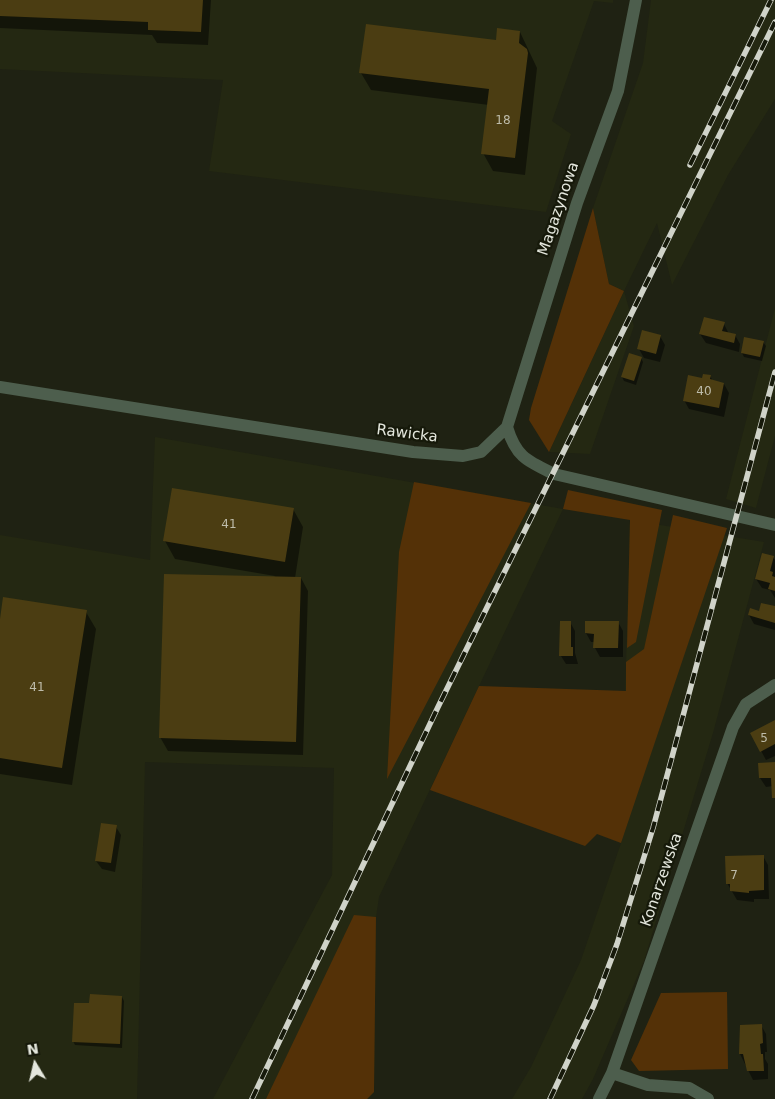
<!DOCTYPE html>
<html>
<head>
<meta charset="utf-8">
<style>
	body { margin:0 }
	#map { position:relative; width:775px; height:1099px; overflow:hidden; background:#1f2213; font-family:"DejaVu Sans",sans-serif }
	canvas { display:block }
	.north { position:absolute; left:10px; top:1039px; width:50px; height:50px; -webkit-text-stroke:4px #16190a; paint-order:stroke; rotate:351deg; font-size:14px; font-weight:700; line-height:20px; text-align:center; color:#e4e7dd }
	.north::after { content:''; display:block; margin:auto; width:18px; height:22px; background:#e4e7dd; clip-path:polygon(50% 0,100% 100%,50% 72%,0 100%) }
</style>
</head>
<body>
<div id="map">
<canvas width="775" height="1099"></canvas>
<div class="north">N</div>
</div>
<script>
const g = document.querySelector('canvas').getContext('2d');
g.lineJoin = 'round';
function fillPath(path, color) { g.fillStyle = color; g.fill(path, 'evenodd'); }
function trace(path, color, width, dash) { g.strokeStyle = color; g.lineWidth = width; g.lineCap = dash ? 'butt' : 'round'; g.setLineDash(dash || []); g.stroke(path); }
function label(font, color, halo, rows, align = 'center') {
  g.font = font + ' "DejaVu Sans",sans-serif'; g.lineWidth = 4.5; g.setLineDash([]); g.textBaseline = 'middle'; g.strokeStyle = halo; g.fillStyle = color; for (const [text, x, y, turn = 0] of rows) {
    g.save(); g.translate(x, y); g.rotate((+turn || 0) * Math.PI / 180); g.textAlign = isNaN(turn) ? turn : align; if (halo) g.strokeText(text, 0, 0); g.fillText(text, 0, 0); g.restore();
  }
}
fillPath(new Path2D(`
	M0 0H613V3L594 1 552 121 571 134 546 212 209 171 223 80 0 69Z
	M651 0H775V99L728 175 672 285 657 223 624 291 634 326 590 454 549 452 624 291 609 284 593 208 643 63Z
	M775 308V436L756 508 726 499Z
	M155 437 563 509 379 897 376 917 374 1092 367 1099H213L332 875 334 768 145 762 137 1099H0V535L150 560Z
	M630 520 764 542 713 733 644 961 593 1079 582 1099H512L531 1067 581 960 621 843Z`), '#242812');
fillPath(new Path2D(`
	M593 208 609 284 624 291 549 452 529 420 531 408Z
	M414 482 531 503 387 779 399 552Z
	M568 490 662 510 636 642 627 648 630 520 563 509Z
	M673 515 727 528 621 843 597 834 585 846 430 790 479 686 626 691V662L644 649Z
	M354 915 376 917 374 1092 367 1099H266Z
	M727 992 728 1069 639 1071 631 1060 661 993Z`), '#543107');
fillPath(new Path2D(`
	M0 0H211L208 45 157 43 152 35 0 28Z
	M520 32 537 68 525 175 493 171 483 153 489 105 371 90 361 73 497 41Z
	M724 324 729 334 735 335 740 344 739 352 706 343 700 334Z
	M660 336 665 345 660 362 644 358 639 349Z
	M763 342 766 346 762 361 744 357 742 353Z
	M641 358 643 362 636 385 624 381 622 377Z
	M710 376 713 381 724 384 729 393 724 417 689 409 684 400 703 379Z
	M293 509 303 527 295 578H301L308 591 303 755 168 751 160 737 275 576 175 559 165 541Z
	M773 557 775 560V598L770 590 762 588 756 579Z
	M775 608V630L754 624 749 615 750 609 760 612Z
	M86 612 96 629 72 785 0 774V626Z
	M570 622 575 631V653L578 664H566L561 656Z
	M618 622 623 631V657H600L595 648V642H591L586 633Z
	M775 721V756L766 760 752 734Z
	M775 763V800L773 786 766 787 760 778V765Z
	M116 827 121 835 115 872 102 869 96 861Z
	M763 856 768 865 769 899H754V902L737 900 727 883Z
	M122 997 124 1001 122 1048 75 1045 73 1041 90 1005Z
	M761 1025 766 1034 767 1052H765V1059L768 1064V1079L753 1080 740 1054Z`), '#0007');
fillPath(new Path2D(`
	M0 0H203L201 32 148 30V22L0 16Z
	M366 24 496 40 497 28 520 31 519 43 527 49 528 53 515 158 481 154 489 89 359 73Z
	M704 317 725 322 722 331 736 334 734 343 699 334Z
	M642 330 661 335 656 354 637 349Z
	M744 337 764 341 760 357 741 353Z
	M629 353 642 357 634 381 621 377Z
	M703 374 711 375 710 379 724 383 719 408 683 401 688 375 702 378Z
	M172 488 294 508 285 562 163 541Z
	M762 553 774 556 770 571 773 572 772 576 775 577V591L768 589 770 583 755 579Z
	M164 574 301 577 296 742 159 738Z
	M3 597 87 610 62 768 0 758V619Z
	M761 603 775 606V623L748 615 750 608 759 611Z
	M560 621H571V647H573V656H559Z
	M585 621H619L618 648H593L594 634 585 633Z
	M775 720V744L760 752 750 733Z
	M775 762V798H772L771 778H759L758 763Z
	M101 823 117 825 111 863 95 861Z
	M764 855V890L749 891V893L730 891V884H726L725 856Z
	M90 994 122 996 120 1044 72 1042 74 1003H89Z
	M762 1024 763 1043 760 1044 761 1054H763L764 1071H747L743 1054H739L740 1025Z`), '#4b3d12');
trace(new Path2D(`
	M0 387 413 452 463 456 481 452 507 427 577 203 618 91 636 0
	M507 427C516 457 527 461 554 474L775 525
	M612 1073 648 1085 689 1088 708 1099
	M599 1099 612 1073 733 727 746 704 775 685`), '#4d5e4d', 12);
const rail = new Path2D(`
	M690 165 771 0
	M252 1099 438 707 775 22
	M550 1099 594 1005 617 944 653 828 775 372`);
trace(rail, '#d0d3c9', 5.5);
trace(rail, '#16190a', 4, [11]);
label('12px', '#bebcaa', null, [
	["18",503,121],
	["40",704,392],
	["41",229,525],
	["41",37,688],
	["5",764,739],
	["7",734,876]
]);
label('15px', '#e4e7dd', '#16190a', [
	["Magazynowa",559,209,-71],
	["Rawicka",407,434,7],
	["Konarzewska",662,880,-71]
]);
</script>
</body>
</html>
